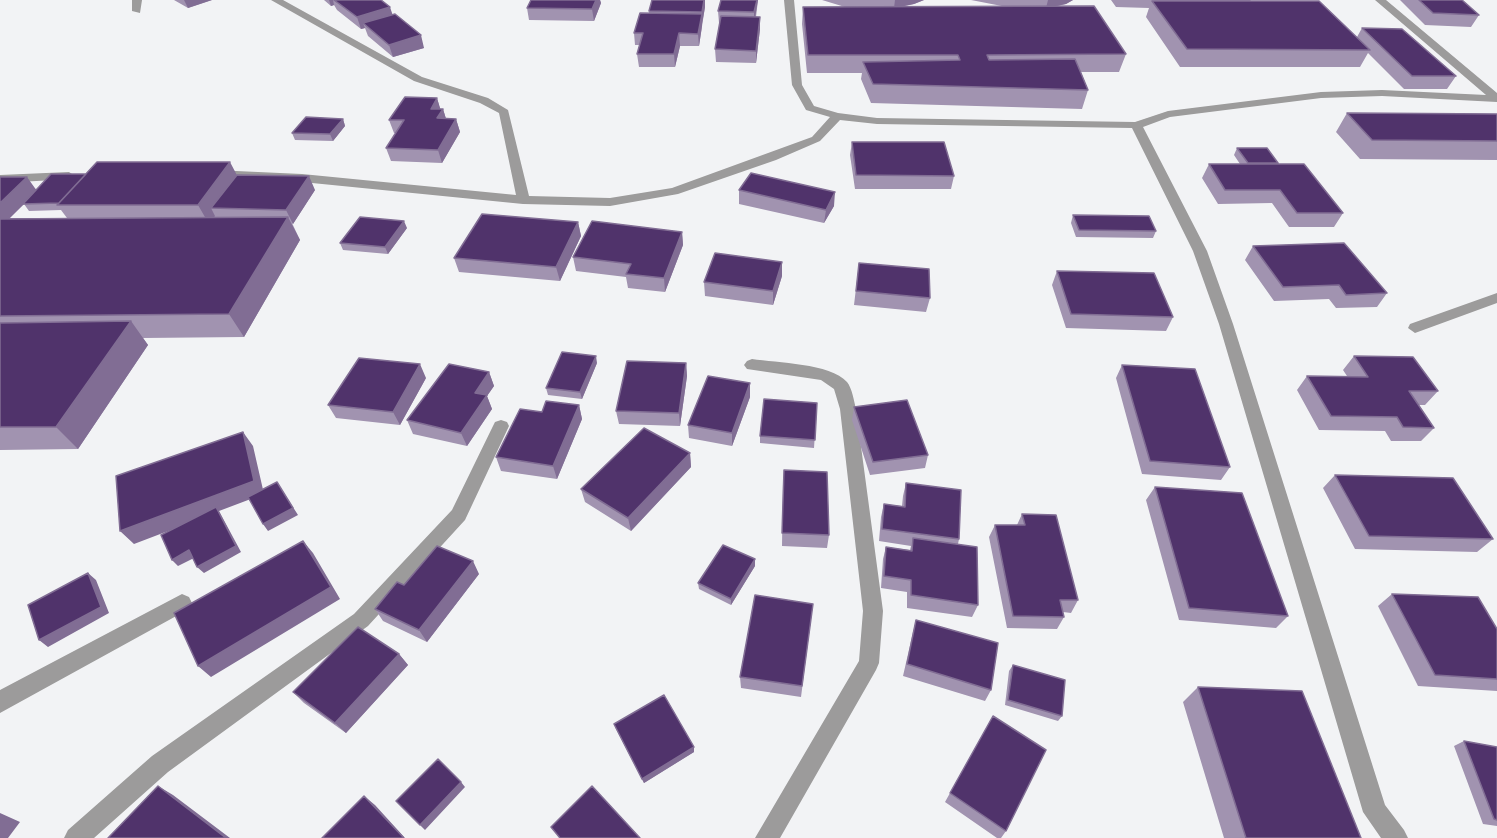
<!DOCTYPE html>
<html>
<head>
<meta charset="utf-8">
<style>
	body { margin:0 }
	canvas { display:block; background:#f2f3f5 }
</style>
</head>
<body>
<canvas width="1497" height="838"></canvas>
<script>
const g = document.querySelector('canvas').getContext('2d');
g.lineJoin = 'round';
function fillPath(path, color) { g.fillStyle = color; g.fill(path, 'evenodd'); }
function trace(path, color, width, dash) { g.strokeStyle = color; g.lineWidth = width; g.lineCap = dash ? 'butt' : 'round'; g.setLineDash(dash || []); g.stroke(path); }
fillPath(new Path2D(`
	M132 0H142L140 13 132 11Z`), '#9c9b9b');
fillPath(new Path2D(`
	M271 0H283L422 77 488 98 508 110 529 196 610 198 672 188 812 137 830 117 806 110 792 85 784 0H794L802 85 814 106 838 113 877 118 1135 122 1168 111 1321 92 1382 90 1486 95 1375 0H1386L1497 93V102L1382 96 1321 98 1170 117 1143 127 1207 251 1233 324 1385 805 1404 830 1408 838H1381L1363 812 1219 324 1193 251 1132 128 877 124 840 120 820 141 776 160 678 194 610 206 523 204 302 182 210 177 208 174 214 170 302 174 516 195 499 113 480 103 414 81Z
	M69 172 75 176 73 179 0 183V175Z
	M1497 293V303L1415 333 1408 328 1410 324Z
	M752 359C777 363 830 363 847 382 852 388 854 401 856 409L883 611 879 663 876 670 780 838H755L859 661 863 611 840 409 834 389 821 380 747 369 744 365 747 361Z
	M501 420 507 422 509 426 465 520 368 626 168 772 94 838H64L68 830 152 756 354 614 452 510 493 426 495 422Z
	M182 594 189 597 192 603 189 609 0 713V690Z`), '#9c9b9b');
fillPath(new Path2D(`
	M174 0H212L188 8Z
	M324 0H381L393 15 424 48 393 57 368 36 365 28 361 29 337 10 334 5 331 6Z
	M531 0H600L601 3 594 21 529 20 527 8Z
	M652 0H705V7L699 46H680L675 67H639L637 54 640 45H635L634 33 649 13Z
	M721 0H758L756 17 760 29 756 63 716 62 715 49 720 23H719L718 11Z
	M822 0H924L914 4 900 7H1007L971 0H1073L1066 4 1053 7 1126 54 1119 72H1081L1088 90 1082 109 871 103 861 79 862 73H807L802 24 803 7H845Z
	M1111 0H1251L1250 1 1357 37 1362 28 1456 76 1447 89H1404L1368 53 1360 67H1180L1146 17 1149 8 1116 7Z
	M1400 0H1462L1479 15 1471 27 1425 25Z
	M437 98 440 109H443L446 119H456L460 132 442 163 391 161 386 148 396 133H394L389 120Z
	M1347 113 1497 114V160L1360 159 1336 132Z
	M343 119 345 126 333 141 295 140 292 133Z
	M852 142 954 176 951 189H855L850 155Z
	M1237 148 1278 163 1277 164 1343 213 1334 227H1289L1272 203 1218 204 1202 178 1209 164H1240L1234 155Z
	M237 175 315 190 293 224 292 223 300 240 244 337 143 338 148 345 78 449 0 450V177L36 189ZM24 204 29 211 61 210 67 218H9Z
	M739 190 834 206 824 223 739 204Z
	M1073 215 1156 231 1153 238 1076 237 1071 223Z
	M578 222 581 236 560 281 459 272 454 258Z
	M407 228 388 254 343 250 340 243Z
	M682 232 683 245 665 292 628 288 626 277 576 271 573 257Z
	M1253 246 1387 293 1377 307 1336 308 1329 299 1274 301 1245 260Z
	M782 262V276L773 305 705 296 704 282Z
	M859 263 930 298 926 312 854 305Z
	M1057 271 1173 317 1166 331 1066 328 1052 285Z
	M1354 356 1438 391 1425 405H1419L1434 428 1421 441H1391L1385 431 1319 430 1297 390 1307 376H1347L1343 370Z
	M597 363 582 399 548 395 546 388Z
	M686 363 687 376 680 426 619 424 616 411Z
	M1122 365 1230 467 1221 480 1142 474 1116 378Z
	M489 372 494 386 487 396 492 409 467 446 413 434 407 420Z
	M426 378 400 425 336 418 328 405Z
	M750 383V397L732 446 689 438 688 425Z
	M817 403 814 448 760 443V436Z
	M579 405 582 419 557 479 501 471 496 457 542 412Z
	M854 407 928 455 925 468 870 475 852 420Z
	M690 453 691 467 631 531 585 502 581 489Z
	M1335 475 1493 539 1477 552 1355 549 1323 488Z
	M783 483 829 535 827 548 782 546Z
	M906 483 959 539 958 544 978 605 972 617 907 608V592L881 588 883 559 886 547 910 550 911 546 879 541 881 517 884 504 902 506 903 496Z
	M1155 487 1288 616 1276 628 1179 620 1146 500Z
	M1022 514 1078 600 1071 613 1063 612 1064 617 1057 629 1007 628 989 537 995 525H1017Z
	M755 566 731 605 699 589 698 583Z
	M479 574 427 642 383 621 375 609Z
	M1392 594 1497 629V691L1418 686 1378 606Z
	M813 604 801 697 741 688 740 677Z
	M916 620 991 690 985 701 903 676 913 632Z
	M399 654 408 665 346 733 304 703 293 692Z
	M1013 665 1062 716 1058 721 1005 705 1009 671Z
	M1198 687 1361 838H1224L1183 702Z
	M993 716 1006 831 1001 838H997L945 802Z
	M614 724 694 752 644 783 616 729Z
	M1464 741 1497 747V826L1483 824 1454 746Z`), '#a193b0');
fillPath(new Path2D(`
	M184 0H212L188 8Z
	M329 0H333L334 5 331 6Z
	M596 0H600L601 3 594 21 592 9Z
	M704 0H705V7L702 24V12Z
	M757 0H758L754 24V12Z
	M895 0H924L914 4 894 8Z
	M1048 0H1073L1066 4 1046 8Z
	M390 7 394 19 363 23 365 28 361 29 357 17Z
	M702 14V26L699 46 698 34Z
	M760 17V29L756 63V51Z
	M679 33 680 46 675 67 674 54Z
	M421 35 424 48 393 57 389 45Z
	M437 98 441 111 431 109Z
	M443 109 447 122 437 118Z
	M343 119 345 126 333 141 330 134Z
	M456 119 460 132 442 163 438 150Z
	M230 162 240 181 211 208 215 216 209 224 198 205Z
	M309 176 315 190 293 224 286 210Z
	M27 177 37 191 0 228V203Z
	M835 192 834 206 824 223 826 210Z
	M288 217 300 240 244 337 229 314Z
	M404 221 407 228 388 254 385 247Z
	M578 222 581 236 560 281 556 267Z
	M682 232 683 245 665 292 664 278Z
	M782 262V276L773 305V291Z
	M131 321 148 345 78 449 56 427Z
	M596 356 597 363 582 399 580 392Z
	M686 363 687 376 680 426 679 413Z
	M420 364 426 378 400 425 393 412Z
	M489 372 494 386 487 396 492 409 467 446 461 433 475 393Z
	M750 383V397L732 446V433Z
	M579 405 582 419 557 479 553 466Z
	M243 432 253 446 264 494 219 511 241 552 204 573 197 567 218 512 134 544 120 531Z
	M690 453 691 467 631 531 628 518Z
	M277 482 298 515 268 531 263 524Z
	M303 541 313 553 340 599 211 677 198 666Z
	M189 550 196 557 178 566 172 560Z
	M755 559V566L731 605V599Z
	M473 561 479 574 427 642 419 630Z
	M88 573 96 580 109 613 48 647 39 640Z
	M399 654 408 665 346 733 335 723Z
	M694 747V752L644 783 642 779Z
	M461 782 465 787 425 830 420 825Z
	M158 786 173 795 230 838H226Z
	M364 796 375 805 405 838H402Z
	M0 813 20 822 8 838H0Z`), '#816d94');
const building = new Path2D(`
	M334 0H381L390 7 357 17Z
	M531 0H596L592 9 527 8Z
	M652 0H704L702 12 649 11Z
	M721 0H757L754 12 718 11Z
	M1419 0H1462L1479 15 1433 13Z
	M1152 1H1319L1370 50 1187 49Z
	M1094 6 1126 54 987 55 989 60 1075 59 1088 90 873 84 863 62 960 60 958 55H808L803 7Z
	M640 13 702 14 698 34 679 33 674 54H637L643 33H634Z
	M395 14 421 35 389 45 363 23Z
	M721 16 760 17 756 51 715 49Z
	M1362 28 1402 29 1456 76H1412Z
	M405 97 437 98 431 109H443L437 118 456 119 438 150 386 148 404 120H389Z
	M1347 113 1497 114V141L1372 140Z
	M306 117 343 119 330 134 292 133Z
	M852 142H944L954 176 856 175Z
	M1237 148H1267L1278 163H1248Z
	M97 162H230L198 205H57Z
	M1209 164H1304L1343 213H1297L1280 190H1225Z
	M751 173 835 192 826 210 739 190Z
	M51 174H86L59 203 23 204Z
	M237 175 309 176 286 210 211 208Z
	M0 177H27L0 203Z
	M482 214 578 222 556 267 454 258Z
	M1073 215 1149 216 1156 231 1079 230Z
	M288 217 229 314 0 316V219Z
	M360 217 404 221 385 247 340 243Z
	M592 221 682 232 664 278 626 274 631 264 573 257Z
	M1344 243 1387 293 1346 295 1339 285 1283 287 1253 246Z
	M715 253 782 262 773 291 704 282Z
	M859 263 929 269 930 298 856 291Z
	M1057 271 1154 273 1173 317 1071 314Z
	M131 321 56 427H0V323Z
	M562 352 596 356 580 392 546 388Z
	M1354 356 1413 357 1438 391H1409L1434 428 1403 427 1397 417 1331 416 1307 376 1368 377Z
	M359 358 420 364 393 412 328 405Z
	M627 361 686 363 679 413 616 411Z
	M449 364 489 372 475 393 487 395 461 433 407 420Z
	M1122 365 1195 369 1230 467 1150 461Z
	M708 376 750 383 732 433 688 425Z
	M764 399 817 403 815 440 760 436Z
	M907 400 928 455 873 462 854 407Z
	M546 401 579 405 553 466 496 457 520 409 542 412Z
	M644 428 690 453 628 518 581 489Z
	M243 432 254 481 120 531 116 476Z
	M784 470 827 472 829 535 782 533Z
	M1335 475 1453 478 1493 539 1369 536Z
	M277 482 293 508 263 524 248 497Z
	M906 483 961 490 959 539 882 529 884 504 905 507Z
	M1155 487 1242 493 1288 616 1189 608Z
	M216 507 236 546 197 567 189 550 172 560 161 535Z
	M1022 514 1056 515 1078 600H1060L1064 617 1013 616 995 525H1025Z
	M913 538 977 547 978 605 911 595V580L884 576 886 547 912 551Z
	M303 541 331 587 198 666 174 613Z
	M723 545 755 559 731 599 698 583Z
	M437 546 473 561 419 630 375 609 397 582 404 585Z
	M88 573 101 607 39 640 28 605Z
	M1392 594 1478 597 1497 629V679L1435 675Z
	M755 595 813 604 802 686 740 677Z
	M916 620 998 643 991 690 907 664Z
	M358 627 399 654 335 723 293 692Z
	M1013 665 1065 680 1062 716 1008 700Z
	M1198 687 1302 691 1361 838H1246Z
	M664 695 694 747 642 779 614 724Z
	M993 716 1046 750 1006 831 950 793Z
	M1464 741 1497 747V820L1494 819Z
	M438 759 461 782 420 825 396 801Z
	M158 786 226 838H108Z
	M592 786 640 838H560L551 827Z
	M364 796 403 837 402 838H322Z`);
fillPath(building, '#50336b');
trace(building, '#816d94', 1.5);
</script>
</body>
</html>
